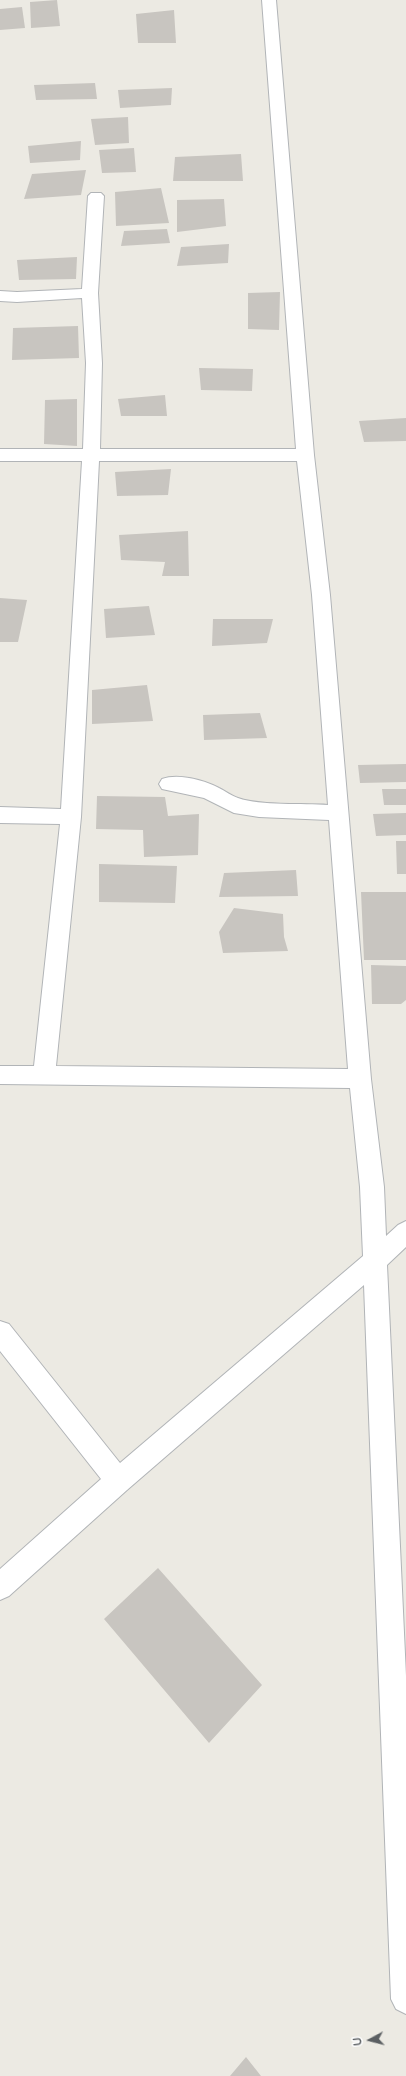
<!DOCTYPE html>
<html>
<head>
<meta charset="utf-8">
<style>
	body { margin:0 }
	#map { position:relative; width:406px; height:2076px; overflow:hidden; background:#eceae3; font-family:"Varela Round",sans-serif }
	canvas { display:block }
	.north { position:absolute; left:350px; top:2020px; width:40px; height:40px; -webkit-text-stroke:3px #fff; paint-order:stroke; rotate:263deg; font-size:11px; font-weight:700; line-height:16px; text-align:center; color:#5b5f62 }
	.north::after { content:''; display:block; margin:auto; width:14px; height:18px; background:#5b5f62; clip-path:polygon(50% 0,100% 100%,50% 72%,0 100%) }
</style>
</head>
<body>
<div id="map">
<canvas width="406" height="2076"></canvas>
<div class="north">U</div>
</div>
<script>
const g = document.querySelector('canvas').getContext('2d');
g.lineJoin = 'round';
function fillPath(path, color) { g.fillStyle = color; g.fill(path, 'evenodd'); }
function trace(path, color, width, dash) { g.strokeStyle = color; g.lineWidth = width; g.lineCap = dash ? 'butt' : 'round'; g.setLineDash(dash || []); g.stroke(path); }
fillPath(new Path2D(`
	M57 0 60 26 31 28 30 2Z
	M22 7 25 28 0 30V9Z
	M174 10 176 43H138L136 14Z
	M95 83 97 99 36 100 34 85Z
	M172 88 171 105 120 108 118 90Z
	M128 117 129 143 95 145 91 119Z
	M81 141 80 160 30 163 28 146Z
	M134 148 136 172 102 173 99 150Z
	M241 154 243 181H173L175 157Z
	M86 170 81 195 24 199 32 174Z
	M161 188 169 223 116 226 115 192Z
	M224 199 226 226 177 232V200Z
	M167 229 170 243 121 246 124 231Z
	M229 244 228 263 177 266 181 247Z
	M77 257 76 279 19 280 17 260Z
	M280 292 279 330 248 329V293Z
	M78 326 79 358 12 360 13 328Z
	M199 368 253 369 252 391 201 390Z
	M165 395 167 416H121L118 399Z
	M77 399V446L44 444 45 400Z
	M406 418V441L364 442 359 421Z
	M171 469 168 495 117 496 115 472Z
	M188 531 189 576H162L165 562 121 560 119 535Z
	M0 598 27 600 18 642H0Z
	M149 606 155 635 106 638 104 609Z
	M213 619H273L267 643 212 646Z
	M147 685 153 721 92 724V690Z
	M260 713 267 738 204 740 203 715Z
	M406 764V782L360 783 358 765Z
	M382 789H406V805H384Z
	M97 796 165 797 168 816 199 814 198 855 144 857 143 830 96 829Z
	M406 813V835L376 836 373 814Z
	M396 841H406V874H397Z
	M99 864 177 866 175 903 99 902Z
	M296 870 298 896 219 897 224 873Z
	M361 892H406V960H364Z
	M234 908 283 914 284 937 288 951 223 953 219 932Z
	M371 965 406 966V1000L401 1004H372Z
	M158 1568 262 1685 209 1743 104 1619Z
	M246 2057 261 2076H230Z`), '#c8c5c0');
const minor = new Path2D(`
	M262 0H276L314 455 330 595 371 1079 384 1187 386 1236 398 1225 406 1221V1247L387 1265 406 1676V2014L396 2009 391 1999 364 1285 127 1490 9 1596 0 1600V1569L101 1479 0 1351V1321L9 1324 120 1463 363 1256 360 1187 350 1088 0 1084V1066H34L60 824 0 823V807L61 809 82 461H0V449H83L86 363 82 298 17 302 0 301V291L17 292 82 289 88 196 91 193H101L104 196 98 293 102 363 100 449H296ZM99 461H297L312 595 328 805C303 803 261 806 238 798 232 796 225 791 219 788 204 780 178 773 162 779L159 784 162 789 204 798 234 813 259 817 329 820 348 1069 56 1066 81 817Z`);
trace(minor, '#b1b4b7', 2);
fillPath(minor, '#fff');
</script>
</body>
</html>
